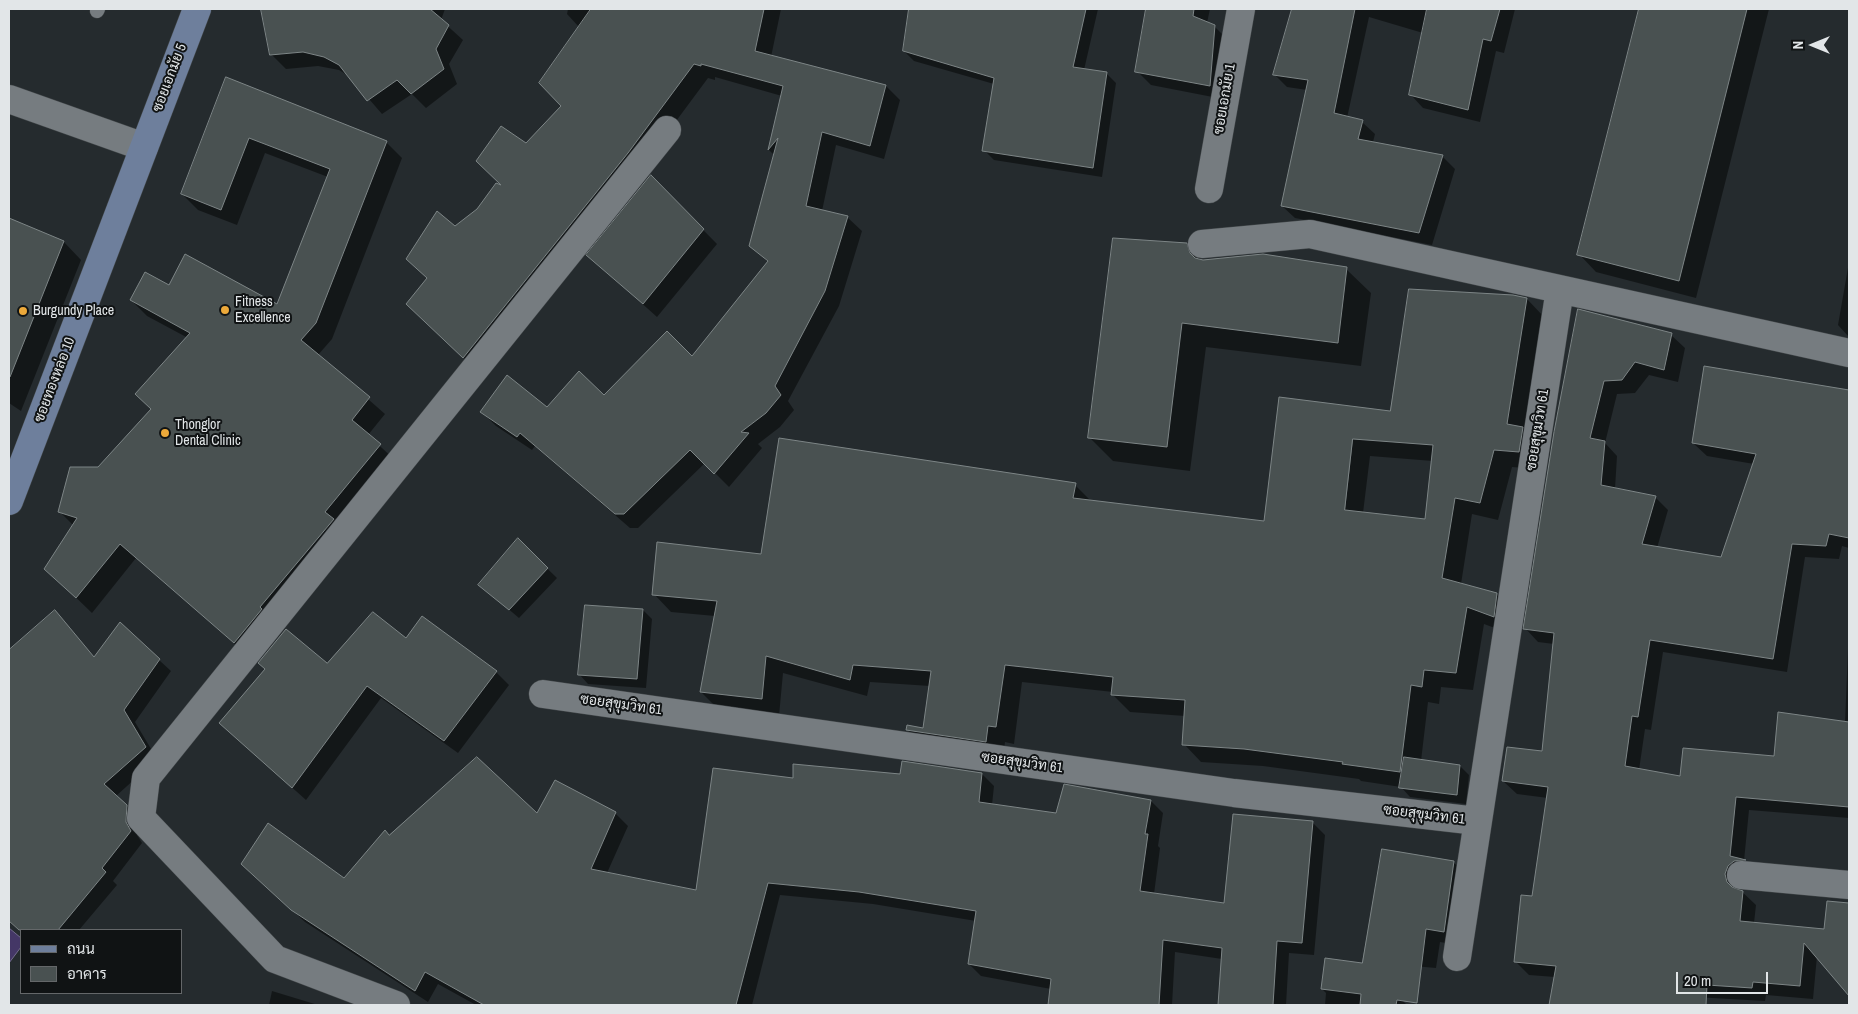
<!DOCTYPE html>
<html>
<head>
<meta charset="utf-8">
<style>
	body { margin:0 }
	#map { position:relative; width:1858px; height:1014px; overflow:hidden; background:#252b2e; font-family:"Archivo Narrow",Sarabun,sans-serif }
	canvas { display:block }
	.frame { position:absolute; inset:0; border:10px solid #e2e6e8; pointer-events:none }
	.legend { position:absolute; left:20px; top:929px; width:162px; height:65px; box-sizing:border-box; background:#101314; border:1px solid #646769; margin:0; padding:6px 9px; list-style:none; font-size:15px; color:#e2e6e8 }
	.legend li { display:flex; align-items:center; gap:10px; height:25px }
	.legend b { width:25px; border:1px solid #646769 }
	.north { position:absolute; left:1788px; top:20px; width:50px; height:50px; -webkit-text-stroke:4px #101314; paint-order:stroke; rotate:270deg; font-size:14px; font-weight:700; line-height:20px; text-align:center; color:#e2e6e8 }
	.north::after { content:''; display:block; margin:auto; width:18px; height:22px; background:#e2e6e8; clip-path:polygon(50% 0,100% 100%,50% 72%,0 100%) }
	.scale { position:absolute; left:1676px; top:972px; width:92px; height:22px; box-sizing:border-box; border:2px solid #e2e6e8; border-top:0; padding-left:6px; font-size:15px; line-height:18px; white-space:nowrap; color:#e2e6e8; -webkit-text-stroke:4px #101314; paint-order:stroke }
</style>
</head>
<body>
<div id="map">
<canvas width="1858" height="1014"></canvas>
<div class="frame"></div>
<ul class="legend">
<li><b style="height:6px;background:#6e7f9c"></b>ถนน</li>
<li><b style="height:14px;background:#495151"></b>อาคาร</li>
</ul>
<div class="north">N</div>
<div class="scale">20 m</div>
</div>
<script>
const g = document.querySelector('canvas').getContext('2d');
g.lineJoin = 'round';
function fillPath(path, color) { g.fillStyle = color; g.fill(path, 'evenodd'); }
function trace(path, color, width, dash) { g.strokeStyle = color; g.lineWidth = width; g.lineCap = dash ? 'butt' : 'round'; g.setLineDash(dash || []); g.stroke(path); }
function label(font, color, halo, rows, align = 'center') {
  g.font = font + ' "Archivo Narrow",Sarabun,sans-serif'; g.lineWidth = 4; g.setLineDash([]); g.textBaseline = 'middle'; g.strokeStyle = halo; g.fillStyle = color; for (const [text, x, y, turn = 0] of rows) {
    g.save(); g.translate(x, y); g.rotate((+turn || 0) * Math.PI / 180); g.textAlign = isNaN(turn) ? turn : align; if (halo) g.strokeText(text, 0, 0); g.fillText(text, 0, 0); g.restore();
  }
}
const water = new Path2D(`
	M9 928 21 938V947L9 963Z`);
fillPath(water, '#443766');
trace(water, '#736c8d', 1);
fillPath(new Path2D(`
	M263 9H445L441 20 463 40 449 64 457 84 426 108 412 94 382 114 349 76 339 70 318 66 286 69 271 54Z
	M568 9H781L771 57 886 86 900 100 884 159 836 145 822 211 847 217 862 231 839 306 788 401 794 410 780 427 758 444 762 448 729 487 705 463 638 528H630L535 446 532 450 496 426 482 412 547 409 604 397 692 358 769 263 750 245 774 155 769 150 782 96 715 77V80L708 78 642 167 478 371 422 318 428 279 455 228 506 189 526 144 563 105 579 27 567 14Z
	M917 9H1098L1084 70 1106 73 1116 83 1102 177 994 160 984 150 994 84 914 61 904 51Z
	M1147 9H1210L1207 23 1214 26 1228 40 1223 99 1151 85 1137 71Z
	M1328 9H1515L1504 53 1496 51 1480 122 1423 108 1411 95 1423 33 1369 17 1347 118 1362 122 1375 134 1373 142 1442 156 1455 169 1432 245 1295 218 1282 206 1307 90 1287 87 1274 74 1323 24Z
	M1640 9H1769L1696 298 1596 272 1579 254Z
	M227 79 386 142 402 158 332 339 318 355 385 414 368 435 396 461 251 658 136 558 92 613 62 584 74 526 59 511 152 409 188 338 147 316 131 300 169 286 278 306 328 177 265 153 237 225 198 210 182 194Z
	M651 177 717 244 657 317 588 255Z
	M9 219 64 242 81 260 21 411 9 403Z
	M1186 244 1203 261 1346 269 1371 293 1361 366 1206 347 1190 471 1113 461 1089 437Z
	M1849 262V337L1838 325Z
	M1513 296 1527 299 1544 317 1536 469 1512 467 1498 520 1472 514 1461 584 1497 595 1514 612 1511 634 1484 624 1473 690 1441 687 1439 704 1428 702 1421 761 1460 766 1469 775 1466 804 1410 797 1401 787 1361 781 1359 779 1263 766 1201 762 1184 744 1185 716 1130 712 1113 695V692L1022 682 1014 744 1005 742 1003 758 925 747 908 730 924 729 930 686 870 682 867 696 783 673 779 716 718 709 701 692 715 616 671 612 654 594 762 555 1075 485 1092 502 1265 523 1280 399 1391 412ZM1370 456 1433 461 1426 521 1363 513Z
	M1579 311 1671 335 1685 348 1678 382 1649 375 1635 393 1617 394 1605 443 1617 456 1615 489 1655 497 1668 510 1657 548 1722 558 1754 464 1707 456 1693 443 1835 418 1849 421V548L1842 546 1839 559 1805 557 1787 672 1663 652 1651 730 1645 729 1639 770 1681 778 1775 758 1845 723 1849 624V818L1749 810 1744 861 1757 873 1738 888 1756 905 1754 923 1825 930 1828 902 1849 905V992L1817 956 1813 999 1766 995 1765 1001 1677 996 1675 1005H1550L1555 977 1529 975 1516 962 1533 897 1548 798 1517 794 1503 781 1543 752 1554 644 1538 642 1525 628Z
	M518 540 557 578 519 618 480 585Z
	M643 610 652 619 646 688 588 684 579 674Z
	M55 612 95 658 159 660 171 671 135 722 157 759 116 796 138 817 137 835 142 843 113 881 117 885 79 930H21V932L9 922V863L20 850 9 845V651Z
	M406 640 496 672 509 685 458 753 381 698 306 800 220 723 327 665Z
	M982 774 994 786 992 805 1057 814 1151 801 1163 813 1158 846 1160 848 1154 894 1226 904 1312 822 1325 835 1314 955 1289 953 1286 1005H1219L1222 959 1175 952 1172 1005H1049L1051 989 981 976 969 964 976 921 873 904 780 895 752 1005H476L438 984 428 1002 305 922 256 876 344 880 389 836 537 815 615 813 628 826 607 873 697 891 794 780Z
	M1453 862 1467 875 1458 945 1440 942 1436 968 1380 963Z
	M1322 989 1397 995 1407 1005H1325L1326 993Z
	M272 991 318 1005H269Z`), '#0007');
const building = new Path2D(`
	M261 9H430L449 25 436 49 444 69 411 94 397 80 367 101 339 65 324 57 303 52 270 55Z
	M591 9H764L755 51 886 85 870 146 822 132 806 206 848 216 825 291 775 386 781 395 766 413 741 432 749 433 714 474 690 450 624 514H615L520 433 517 437 480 412 507 375 547 407 579 371 604 395 667 331 692 356 768 261 749 246 778 138 768 150 783 86 701 64V66L694 64 628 153 463 358 406 304 427 278 406 259 437 211 455 226 477 209 496 183 501 185 476 161 501 126 526 143 561 106 539 83Z
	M909 9H1086L1073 67 1107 72 1093 168 982 151 994 78 903 51Z
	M1146 9H1194L1193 16 1215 25 1210 86 1135 72Z
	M1292 9H1355L1334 113 1363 120 1358 139 1443 155 1419 233 1281 206 1308 80 1273 75Z
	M1427 9H1500L1491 41 1483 39 1468 110 1409 95Z
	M1639 9H1747L1679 281 1577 255Z
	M226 77 387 141 316 323 301 340 370 397 352 420 381 444 325 512 334 519 260 607 262 609 234 643 120 544 76 598 44 569 77 518 58 512 70 467H98L151 409 135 394 190 333 130 300 145 272 169 285 185 254 277 304 330 169 249 138 221 210 181 194Z
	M651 175 704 229 643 304 586 255Z
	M9 218 64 241 10 377H9Z
	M1113 238 1187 243 1190 253 1195 258 1203 260 1263 254 1347 267 1338 343 1182 323 1167 447 1088 438Z
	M1409 289 1513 295 1527 298 1507 424 1523 427 1519 452 1494 450 1480 503 1455 498 1442 578 1497 593 1494 617 1467 607 1456 673 1424 670 1422 687 1411 685 1400 772 1342 764 1343 762 1244 749 1182 745 1185 700 1111 695 1113 677 1005 665 996 727 988 726 986 742 906 730 907 725 923 728 931 671 853 665 850 680 766 656 762 699 700 692 717 601 652 595 657 542 761 554 779 438 1076 483 1073 498 1264 521 1279 397 1390 411ZM1353 439 1433 445 1425 519 1345 510Z
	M1578 309 1672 333 1664 370 1635 362 1622 380 1604 381 1590 438 1605 441 1601 485 1656 496 1642 544 1721 557 1756 454 1692 443 1704 366 1849 390V538L1829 534 1826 546 1792 544 1773 659 1650 640 1638 717 1632 716 1625 766 1680 776 1683 748 1774 756 1778 712 1849 722V807L1736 797 1730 856 1746 860 1734 861 1728 866 1725 874 1727 882 1732 887 1743 891 1740 921 1824 929 1827 901 1849 903V996L1804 943 1800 986 1753 982 1752 988 1707 985 1706 1005H1549L1556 966 1514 962 1521 895 1532 896 1548 787 1502 781 1507 747 1542 751 1554 633 1523 629 1554 432Z
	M518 538 548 568 509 610 478 585Z
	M585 605 643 609 637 679 578 675Z
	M55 610 94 657 120 622 160 659 124 710 146 747 104 784 127 805 126 822 131 831 102 868 106 872 58 930H19L9 921V650Z
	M373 612 406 638 422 616 497 671 444 741 367 686 292 788 219 723 265 669 258 663 286 629 327 663Z
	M477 757 537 813 555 780 616 812 591 869 696 890 713 768 793 778V764L900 774 902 761 982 773 979 802 1056 813 1064 784 1151 800 1145 834H1148L1140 891 1224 903 1233 814 1313 821 1302 943 1277 941 1273 1005H1218L1222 948 1163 940 1159 1005H1048L1051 979 968 964 976 911 859 892 768 883 736 1005H484L425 972 415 991 291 910 241 864 268 823 344 878 385 830 389 835Z
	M1404 757 1460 765 1457 795 1399 788Z
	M1382 849 1454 861 1444 932 1426 929 1417 1003 1397 1000 1396 1005H1360L1361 994 1321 989 1325 958 1362 963Z`);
fillPath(building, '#495151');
trace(building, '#7d8586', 1);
const lane = new Path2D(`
	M97 11 98 9`);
const street = new Path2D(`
	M9 99 144 147
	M1209 189 1241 9
	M1202 244 1310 234 1849 353
	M543 694 1234 793 1477 821
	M1741 875 1849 885
	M1457 957 1560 289
	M396 1005 275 959 141 818 146 778 667 130`);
const secondary = new Path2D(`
	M9 501 197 9`);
trace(lane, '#414648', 15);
trace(street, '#414648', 29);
trace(secondary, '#414648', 29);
trace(lane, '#767c80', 14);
trace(street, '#767c80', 28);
trace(secondary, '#6e7f9c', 28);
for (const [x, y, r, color] of [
	[225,310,5,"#eca93a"],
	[23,311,5,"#eca93a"],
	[165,433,5,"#eca93a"]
]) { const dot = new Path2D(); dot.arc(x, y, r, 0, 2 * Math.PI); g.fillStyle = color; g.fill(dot); trace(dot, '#101314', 2); }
label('14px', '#e2e6e8', '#101314', [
	["ซอยเอกมัย 5",170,78,-69],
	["ซอยเอกมัย 1",1225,99,-80],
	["ซอยทองหล่อ 10",55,380,-69],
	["ซอยสุขุมวิท 61",1538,430,-81],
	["ซอยสุขุมวิท 61",621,705,8],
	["ซอยสุขุมวิท 61",1022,763,8],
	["ซอยสุขุมวิท 61",1424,815,7]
]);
label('14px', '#e2e6e8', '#101314', [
	["Fitness",235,302],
	["Excellence",235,318],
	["Burgundy Place",33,311],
	["Thonglor",175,425],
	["Dental Clinic",175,441]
], 'left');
</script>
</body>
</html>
